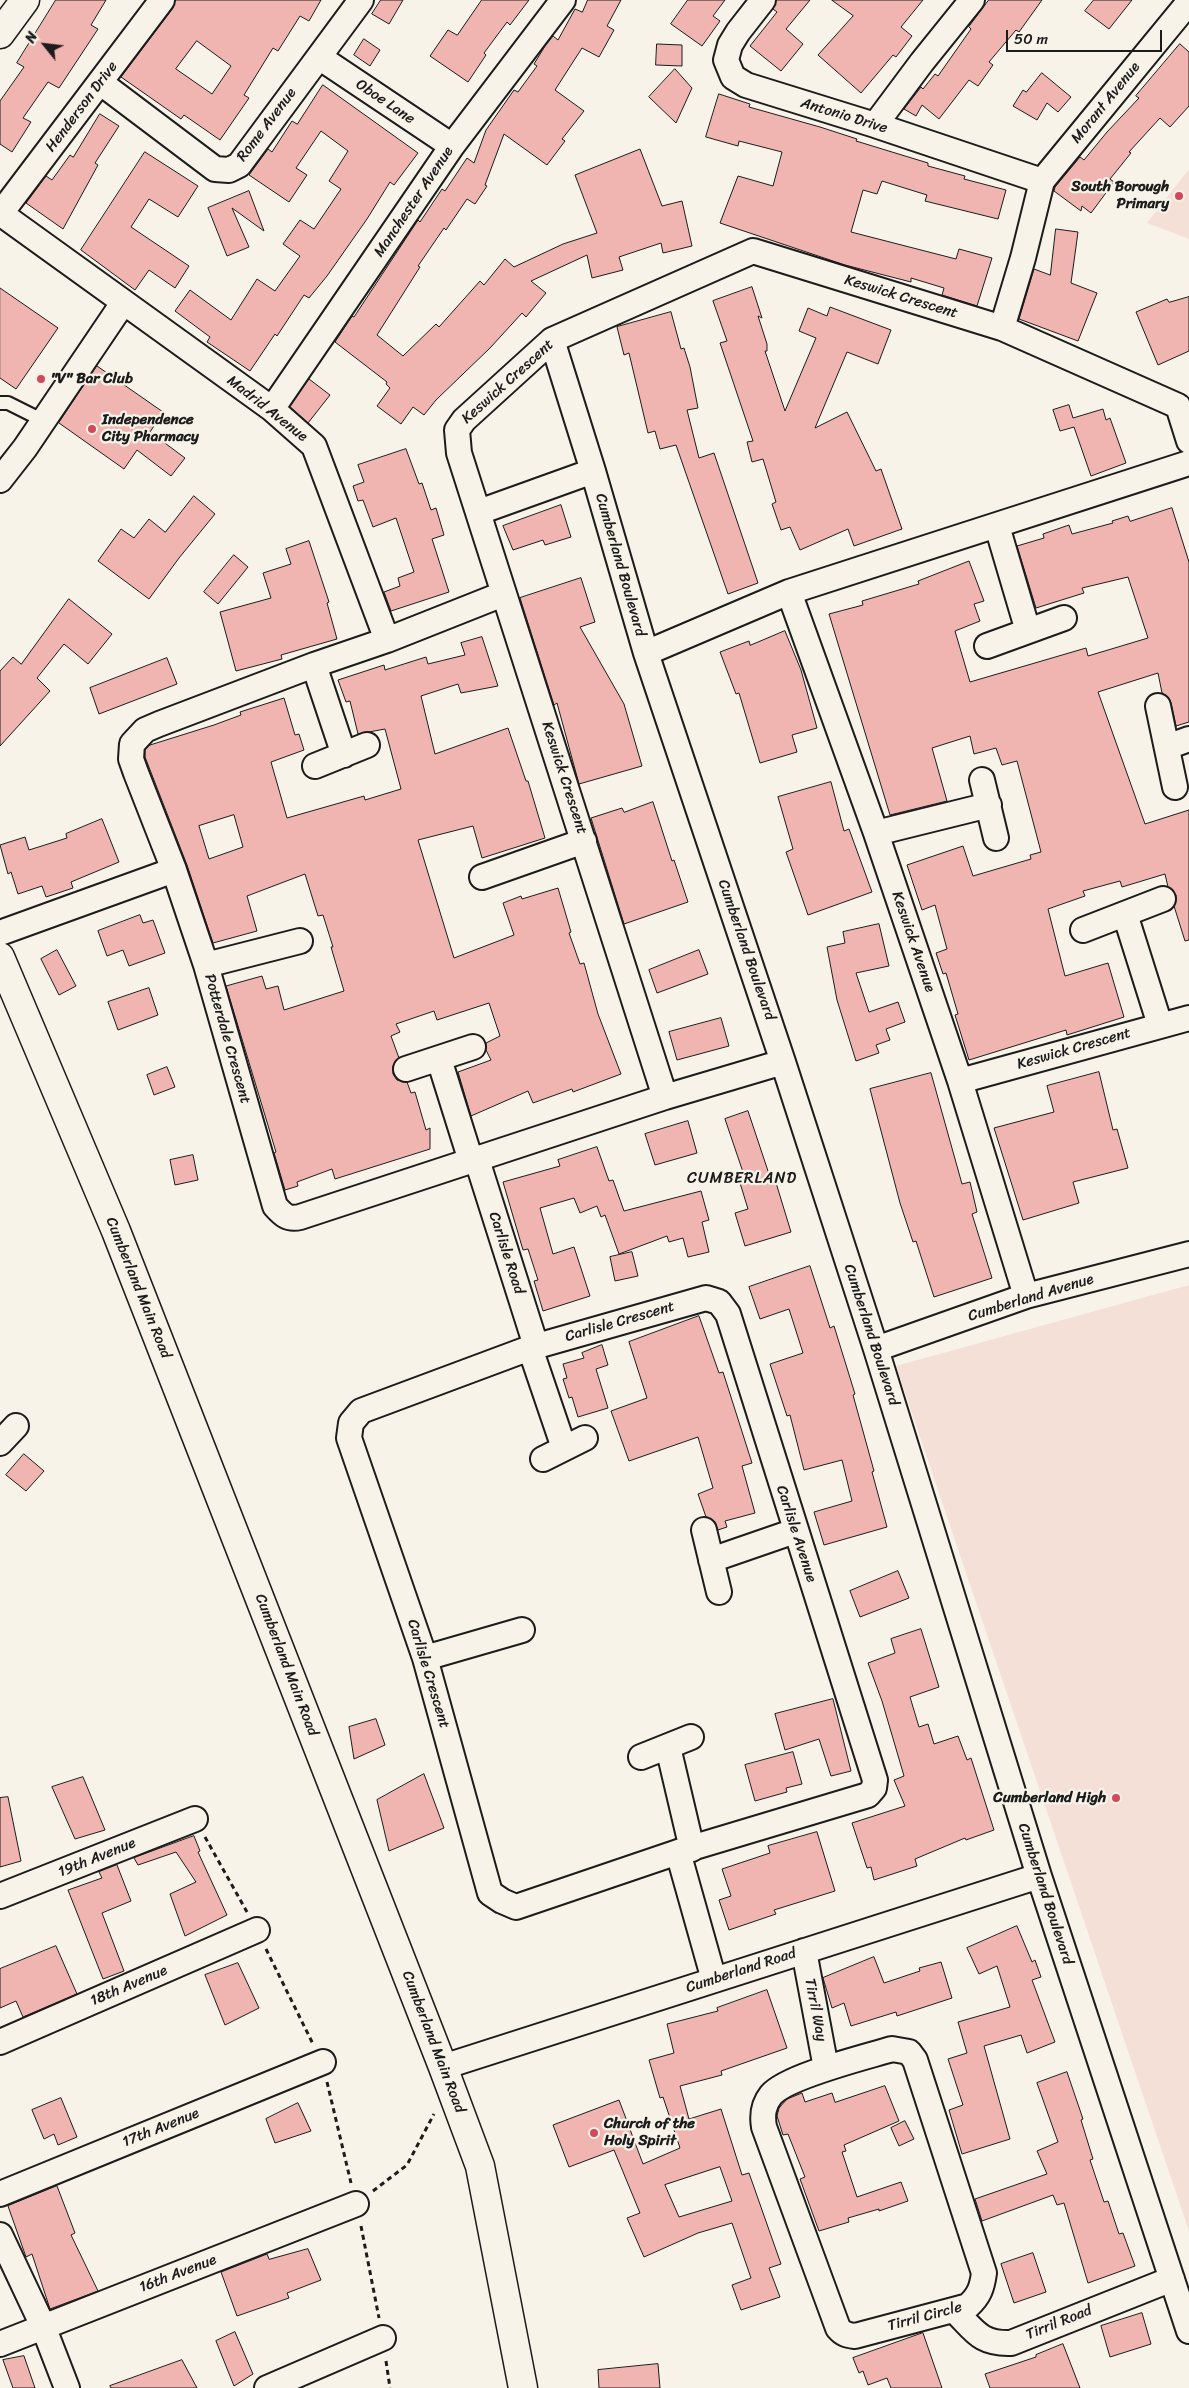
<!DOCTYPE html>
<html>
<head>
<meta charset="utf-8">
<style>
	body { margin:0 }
	#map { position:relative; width:1189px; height:2388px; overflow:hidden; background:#f7f3e8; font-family:Sriracha,sans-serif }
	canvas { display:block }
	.north { position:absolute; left:20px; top:20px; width:50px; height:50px; -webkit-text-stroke:4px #f7f3e8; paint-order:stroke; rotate:299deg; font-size:14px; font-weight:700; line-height:20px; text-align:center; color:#1c1c1c }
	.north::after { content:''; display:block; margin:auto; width:18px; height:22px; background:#1c1c1c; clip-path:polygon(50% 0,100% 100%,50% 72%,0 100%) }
	.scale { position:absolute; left:1006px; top:30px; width:156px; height:22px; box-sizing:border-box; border:2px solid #1c1c1c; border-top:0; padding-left:6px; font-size:15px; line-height:18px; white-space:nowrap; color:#1c1c1c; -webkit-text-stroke:4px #f7f3e8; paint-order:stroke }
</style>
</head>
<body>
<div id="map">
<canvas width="1189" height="2388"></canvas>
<div class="north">N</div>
<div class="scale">50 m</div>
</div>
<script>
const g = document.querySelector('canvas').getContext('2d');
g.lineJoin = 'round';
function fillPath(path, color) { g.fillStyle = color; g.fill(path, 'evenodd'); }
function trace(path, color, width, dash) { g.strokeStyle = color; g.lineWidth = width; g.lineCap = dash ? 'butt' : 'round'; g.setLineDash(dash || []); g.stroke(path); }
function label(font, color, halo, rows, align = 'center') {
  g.font = font + ' Sriracha,sans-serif'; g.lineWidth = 4.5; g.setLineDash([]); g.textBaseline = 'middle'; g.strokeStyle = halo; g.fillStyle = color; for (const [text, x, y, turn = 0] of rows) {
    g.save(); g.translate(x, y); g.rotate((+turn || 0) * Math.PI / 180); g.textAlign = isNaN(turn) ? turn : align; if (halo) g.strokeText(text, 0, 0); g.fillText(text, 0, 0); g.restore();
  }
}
fillPath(new Path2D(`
	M1189 169V239L1147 223Z
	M1189 1285V2231L896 1366Z`), '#f5e0d8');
const building = new Path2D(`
	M56 0H106L91 25 98 29 59 88 48 82 23 118 31 122 12 152 0 144V101L24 67 17 63Z
	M175 0H321L309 21 300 16 278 51 273 48 244 95 249 98 220 140 184 115 181 119 121 77 173 8ZM197 41 231 66 212 94 176 69Z
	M381 0H403L389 24 372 14Z
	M482 0H529L510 25 507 22 484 53 486 55 468 82 430 56 448 30 457 35Z
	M588 0H621L607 26 614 30 599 57 582 48 555 90 584 111 562 139 565 141 547 165 504 134 485 185 487 186 475 204 467 199 446 230 444 228 418 266 420 267 377 335 403 356 436 324 439 327 480 281 484 285 505 259 514 267 563 244 597 233 575 175 640 149 662 206 682 201 692 246 663 253 661 243 619 257 623 270 592 278 587 255 531 281 546 293 526 317 522 313 490 348 436 400 424 415 413 407 401 424 377 406 390 388 386 384 387 382 335 342 352 316 354 317 418 220 420 222 442 189 445 191 467 158 474 163 486 130 514 90 518 92 537 66 534 64 545 46 553 36 558 40 575 9 582 12Z
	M688 0H725L713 16 720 21 702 46 671 24Z
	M776 0H810L786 29 803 44 781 71 750 46 777 12 773 9Z
	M832 0H923L901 27 912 36 896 57 893 55 861 93 818 55 853 16Z
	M989 0H1042L1019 32 1016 30 989 62 993 65 978 86 969 80 939 119 922 105 916 116 904 109 921 87 923 89 935 74 938 76 971 29 969 27Z
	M1094 0H1132L1109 29 1085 11Z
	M364 39 380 50 370 66 354 55Z
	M657 44 682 45V66L656 65Z
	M1180 44 1189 52V106L1170 127 1160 118 1129 152 1131 153 1110 179 1114 182 1091 213 1082 206 1081 211 1054 191 1055 187 1080 157 1084 160 1107 132 1139 98 1136 96Z
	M675 69 692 88 676 123 649 97Z
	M1042 73 1071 97 1058 112 1047 103 1037 120 1013 106 1023 90 1026 92Z
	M323 85 418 153 394 185 390 182 367 219 327 276 309 298 304 295 277 336 275 334 250 371 207 342 210 337 175 311 190 290 231 320 257 279 275 291 300 256 283 244 300 220 314 229 341 189 329 181 348 151 321 131 296 168 307 175 289 202 249 175 268 149 272 152 292 121 297 124Z
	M719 94 750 104 749 107 820 127 857 139 856 141 928 163V166L965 176 964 179 1006 190 998 219 925 201 927 195 882 181 877 194 863 190 851 232 956 259 959 249 992 258 977 306 942 295 944 288 911 278V282L845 265 720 223 738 176 773 186 782 152 739 141 738 146 706 137Z
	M100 114 119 126 95 163 98 165 63 229 26 203 46 176 52 180 70 155 73 157Z
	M145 152 198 186 178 217 149 199 131 227 189 266 175 288 149 270 135 290 81 250Z
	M249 191 264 231 232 208 249 247 227 256 208 208Z
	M1056 229 1078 232 1071 283 1097 293 1078 341 1019 319 1034 269 1050 275Z
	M752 287 762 318 758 316 767 344V351H765L785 411 816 338 799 331 808 308 827 316 830 307 891 330 878 364 847 352 815 428 847 412 876 471 881 469 902 529 854 546 848 529 800 550 790 527 781 530 772 504 776 502 763 459 752 462 747 442 753 441 720 343 727 341 713 301Z
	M0 288 58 328 16 389 0 378Z
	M1189 297V351L1158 365 1136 312 1167 299 1169 302Z
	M671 312 681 349 684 348 690 367 698 408 687 410 699 458 714 453 758 583 728 594 676 445 660 449 655 431 648 433 629 353 624 355 617 327Z
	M97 366 163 412 150 432 185 458 171 476 137 450 124 469 59 423Z
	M309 379 330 395 308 423 290 407Z
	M1069 405 1073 418 1103 409 1106 420 1110 418 1126 463 1091 476 1074 427 1060 431 1053 410Z
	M406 449 419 484 422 483 431 510 436 508 444 535 432 539 449 592 391 611 384 592 400 586 398 578 414 572 396 518 373 527 363 500 358 501 353 486 364 482 358 465Z
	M194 496 215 514 179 558 149 599 98 561 121 529 134 538 149 519 165 532Z
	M561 505 571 537 545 545 543 540 513 550 503 526Z
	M1172 508 1189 562V722L1176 726 1171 703 1168 697 1162 693 1158 673 1098 692 1145 824 1189 810V940L1185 941 1174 906 1176 895 1168 887 1165 874 1122 887 1120 881 1083 891 1085 896 1048 909 1065 976 1108 963 1124 1017 1067 1035 1066 1030 969 1060 955 1015 958 1014 946 973 943 974 936 953 947 949 935 905 922 910 907 865 963 846 973 876 1031 859 1030 855 1041 852 1017 761 1002 765 996 748 974 754 970 736 932 748 947 801 890 815 829 614 863 605 862 601 919 584 918 581 969 561 984 601 974 604 980 621 955 631 970 682 1086 648 1088 656 1148 638 1128 577 1082 588 1084 593 1036 608 1017 546 1044 538 1043 534 1069 525 1072 534 1113 523 1112 521 1128 516 1130 521Z
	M309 541 329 602 327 603 337 639 281 655 282 659 236 671 220 612 271 598 263 573 291 564 286 549Z
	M234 555 248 567 218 604 204 592Z
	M581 578 595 622 580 627 624 704 642 766 579 784 557 703 554 705 520 598Z
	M69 599 112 634 88 664 64 644 37 678 50 691 0 746V671L13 657 21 664Z
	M785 631 801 670 817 728 792 735 797 752 760 763 739 693 736 694 720 652 749 641 750 645Z
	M482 637 498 686 461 693 458 684 421 696 435 754 508 728 526 781H528L545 838 482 858 473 826 418 840 454 958 514 935 503 903 521 896 522 899 558 888 571 932 569 933 580 964 584 963 598 1014 621 1074 573 1092 572 1089 533 1103 528 1091 471 1116 458 1072 491 1060 486 1050V1043L500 1036 489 1003 437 1020 434 1011 396 1024 400 1032 391 1036 399 1058 393 1066V1074L397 1080 407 1082 411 1093 415 1092 426 1130 430 1128V1149L335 1179 332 1169 297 1182 298 1186 285 1190 274 1153 276 1152 226 986 262 976 266 989 278 986 284 1010 344 991 331 947H333L323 915 318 916 305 874 247 896 257 931 213 943 187 865 145 757V750L150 745 214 725 241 715 240 712 284 698 295 735 299 734 304 750 271 762 287 818 364 796 365 800 401 789 385 729 358 734 350 701 346 702 338 680 384 665 385 670 426 657 428 664 465 655 461 643ZM234 815 243 847 209 859 199 826Z
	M167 658 177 684 99 714 90 688Z
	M831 782 844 831 849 829 872 892 808 915 786 852 793 849 778 797Z
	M653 802 672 861 674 860 688 902 624 924 591 818 622 808 624 812Z
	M102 819 119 862 71 882 73 888 46 897 42 886 18 894 11 872 8 874 0 845 25 837 29 850 67 838 66 834Z
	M140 915 143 923 153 920 165 953 129 966 123 950 107 956 98 931Z
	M879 924 889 966 856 973 869 1012 898 1002 905 1022 886 1029 890 1040 876 1045 879 1053 856 1061 837 1000 827 947 845 943 843 932Z
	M57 950 76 986 59 995 41 959Z
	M699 950 708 974 657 993 649 970Z
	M149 988 158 1015 118 1030 108 1002Z
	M721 1018 729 1046 677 1060 669 1032Z
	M167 1067 175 1087 154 1095 147 1075Z
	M1099 1072 1113 1130 1117 1129 1128 1168 1073 1182 1079 1203 1023 1220 994 1128 1054 1112 1047 1086Z
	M931 1073 962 1184 970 1182 977 1212 972 1214 992 1278 934 1297 916 1241 913 1242 900 1203 870 1089Z
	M748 1111 769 1174 773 1173 791 1232 745 1246 735 1213 748 1209 740 1183 746 1181 725 1119Z
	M688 1121 697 1153 655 1165 645 1134Z
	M597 1147 609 1181 613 1180 624 1211 701 1191 709 1220 702 1222 709 1252 688 1257 683 1238 669 1242 667 1236 619 1254 605 1215 601 1217 597 1206 580 1213 574 1198 540 1208 553 1254 574 1247 590 1296 543 1311 534 1281 538 1280 528 1249 523 1250 503 1182 560 1166 558 1160Z
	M193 1155 198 1180 175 1185 170 1160Z
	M632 1252 638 1276 615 1281 610 1257Z
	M810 1266 830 1328 834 1326 855 1394 853 1395 874 1471 872 1472 887 1527 824 1545 814 1512 852 1501 842 1460 804 1470 790 1415 787 1416 770 1364 803 1353 789 1309 760 1319 749 1287Z
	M699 1316 719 1373 723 1372 752 1463 742 1466 755 1513 725 1521 727 1527 718 1530 714 1521 706 1517 698 1494 713 1488 698 1437 629 1461 611 1411 647 1398 629 1342Z
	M602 1345 608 1365 596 1369 608 1408 578 1417 572 1397 569 1398 563 1379 567 1378 563 1364 584 1358 582 1353Z
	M24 1454 44 1471 26 1491 6 1475Z
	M898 1571 909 1598 860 1617 850 1591Z
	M921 1629 939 1687 910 1697 919 1727 928 1724 934 1744 958 1736 967 1760 971 1758 994 1830 966 1840 965 1838 915 1859 917 1866 874 1880 871 1867 867 1868 852 1823 905 1806 894 1780 904 1776 882 1701 868 1663 895 1653 891 1639Z
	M833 1699 851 1771 831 1776 819 1739 785 1750 775 1714Z
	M376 1719 385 1745 354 1759 349 1727Z
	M793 1752 802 1784 786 1788 787 1792 755 1801 745 1765Z
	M424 1774 444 1828 389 1851 377 1800Z
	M83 1777 105 1830 75 1839 52 1787Z
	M8 1797 21 1861 0 1867V1798Z
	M817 1832 835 1891 774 1910 776 1914 729 1930 719 1900 731 1896 722 1869 770 1853 768 1846Z
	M194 1836 200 1851 198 1852 227 1915 185 1936 170 1894 196 1882 176 1852 138 1865 134 1858Z
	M117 1865 131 1901 102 1913 124 1971 103 1979 68 1890 102 1878 99 1872Z
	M1017 1926 1032 1962 1035 1960 1041 1977 1032 1980 1055 2042 1027 2053 1021 2035 984 2046 1010 2139 962 2154 949 2110 963 2105 948 2059 967 2053 958 2022 1010 2007 997 1966 979 1974 967 1948Z
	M56 1946 77 1994 23 2017 16 2001 0 2008V1969Z
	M874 1957 884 1983 920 1971 919 1968 941 1962 952 1998 897 2016 896 2012 851 2026 844 2003 832 2008 823 1978Z
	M238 1963 259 2008 225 2025 205 1975Z
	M767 1990 787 2048 721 2071 722 2075 680 2086 689 2119 721 2109 742 2175 749 2173 781 2264 769 2268 780 2297 741 2310 732 2285 751 2278 732 2223 698 2233 644 2257 627 2218 640 2213 614 2150 569 2167 553 2125 619 2100 643 2164 680 2148 663 2097 660 2098 649 2060 674 2053 667 2024 718 2011 717 2008ZM720 2167 732 2201 679 2217 665 2185Z
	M1067 2072 1083 2119 1081 2120 1093 2159 1090 2160 1104 2202 1108 2201 1119 2234 1123 2233 1135 2266 1088 2283 1064 2203 1057 2205 1053 2195 982 2221 975 2199 1047 2174 1037 2151 1058 2142 1037 2083Z
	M885 2086 899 2121 844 2145 846 2151 842 2152 857 2197 901 2182 908 2201 879 2211V2209L848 2218 849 2222 819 2231 800 2179 805 2177 788 2134 783 2135 777 2116 779 2108 787 2099 802 2093 805 2102 832 2093 835 2102Z
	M61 2098 77 2137 58 2145 54 2134 44 2139 32 2110Z
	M298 2103 311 2131 275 2143 266 2119Z
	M905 2121 914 2139 899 2146 891 2128Z
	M57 2186 75 2233 71 2235 98 2291 50 2309 32 2254 26 2257 8 2206Z
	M308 2249 321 2280 287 2293 289 2298 237 2316 221 2272 267 2254 269 2259Z
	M1033 2253 1046 2292 1014 2303 1001 2264Z
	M1142 2313 1151 2344 1110 2357 1101 2326Z
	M235 2332 253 2374 234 2386 216 2341Z
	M923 2333 942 2388H891L887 2378 868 2385 863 2371 859 2373 853 2358Z
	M1063 2344 1080 2388H990L985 2374 1036 2357V2355Z
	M24 2356 35 2388H13L3 2360Z
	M182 2360 197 2388H111L110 2386Z
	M658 2364 660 2388H599L598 2370Z`);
fillPath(building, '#f0b4b1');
trace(building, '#1c1c1c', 1);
const service = new Path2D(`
	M0 403H8L44 421`);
const minor = new Path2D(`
	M763 0 738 32 730 45 726 60 733 77 746 85 875 125 1042 181
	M319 57 452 146
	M101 83 215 169 229 170 239 165 361 0
	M875 125 922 62 972 0
	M0 213 272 409 314 446 387 640 503 594
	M1 213 162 0
	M1002 328 1023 258 1042 181 1189 2
	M552 340 593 471 646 653 783 1062 876 1349 1039 1876 1189 2331
	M272 409 452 146 563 0
	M0 480 25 448 123 303
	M479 512 593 471
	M997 526 1028 631
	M789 592 876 833 960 1081 1026 1296
	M387 640 314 665 159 724 145 730 132 744 131 759 136 773 174 870 206 965 275 1206C283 1215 288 1220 300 1217L665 1097 783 1062
	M987 646 1064 618
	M646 653 789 592 1189 463
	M314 665 344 755
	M1158 706 1175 787
	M1167 747 1189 739
	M315 766 367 745
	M982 780 996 838
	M876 833 989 805
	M482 877 584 841
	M1125 914 1160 1025
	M1083 930 1163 899
	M0 933 174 870
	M206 965 300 941
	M439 1059 471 1161
	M406 1069 473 1047
	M960 1081 1189 1018
	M665 1097 459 453 457 430 464 420 552 340 753 251 1002 328 1178 406 1189 441
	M477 1160 536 1346
	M706 1298 719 1302 728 1314 875 1780 874 1788 868 1795 678 1852 516 1907 502 1901 490 1893 425 1658 349 1438 351 1423 361 1411 530 1348Z
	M530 1348 564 1448
	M876 1349 1026 1296 1189 1254
	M0 1443 16 1426
	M543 1459 585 1438
	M704 1530 719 1592
	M711 1560 795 1531
	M425 1658 522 1630
	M668 1747 692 1849
	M641 1757 691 1737
	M678 1852 714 1980
	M0 1896 195 1819
	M804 1951 826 2068
	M0 2042 257 1930
	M892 2049 909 2052 915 2060 984 2273C982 2288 979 2296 968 2306L855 2336C847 2335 843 2334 838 2328L764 2127C762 2115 763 2105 771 2095 787 2076 866 2057 892 2049Z
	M443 2067 1039 1876
	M0 2194 323 2062
	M0 2235 43 2326 67 2388
	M955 2311C975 2331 980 2344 1011 2343L1172 2279
	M0 2344 356 2204
	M267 2388 383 2338`);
const tertiary = new Path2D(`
	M0 957 116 1231 443 2067 480 2166 523 2388`);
const secondary = new Path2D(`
	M0 34 25 0`);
trace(service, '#1c1c1c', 16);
trace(minor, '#1c1c1c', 28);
trace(tertiary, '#1c1c1c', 31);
trace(secondary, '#1c1c1c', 31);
trace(new Path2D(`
	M205 1837 247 1912
	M266 1949 313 2044
	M327 2082 351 2183
	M373 2191 407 2165 434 2114
	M361 2226 379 2318
	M386 2361 390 2388`), '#1c1c1c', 3, [5, 4]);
trace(service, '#f7f3e8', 12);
trace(minor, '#f7f3e8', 24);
trace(tertiary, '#f7f3e8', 28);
trace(secondary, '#f7f3e8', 28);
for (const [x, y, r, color] of [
	[1179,196,5,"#d1495b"],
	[41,379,5,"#d1495b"],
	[92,429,5,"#d1495b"],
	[1116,1798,5,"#d1495b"],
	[594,2133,5,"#d1495b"]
]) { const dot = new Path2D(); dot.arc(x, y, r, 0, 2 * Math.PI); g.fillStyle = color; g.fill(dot); trace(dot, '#f7f3e8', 2); }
label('15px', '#1c1c1c', '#f7f3e8', [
	["Oboe Lane",385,102,34],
	["Morant Avenue",1106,103,-51],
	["Henderson Drive",82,107,-53],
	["Antonio Drive",844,116,17],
	["Rome Avenue",267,125,-53],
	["Manchester Avenue",414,202,-56],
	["Keswick Crescent",901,297,17],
	["Keswick Crescent",508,382,-42],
	["Madrid Avenue",267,409,38],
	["Cumberland Boulevard",620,565,74],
	["Keswick Crescent",564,778,72],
	["Keswick Avenue",913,942,71],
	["Cumberland Boulevard",746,950,71],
	["Potterdale Crescent",227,1039,74],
	["Keswick Crescent",1074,1049,-16],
	["Carlisle Road",506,1253,72],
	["Cumberland Main Road",138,1288,68],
	["Cumberland Avenue",1031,1298,-17],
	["Carlisle Crescent",620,1322,-16],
	["Cumberland Boulevard",871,1335,72],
	["Carlisle Avenue",796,1534,72],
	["Cumberland Main Road",286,1665,69],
	["Carlisle Crescent",428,1674,73],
	["19th Avenue",97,1858,-22],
	["Cumberland Boulevard",1045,1894,72],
	["Cumberland Road",741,1971,-18],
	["18th Avenue",129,1986,-23],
	["Tirril Way",815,2010,79],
	["Cumberland Main Road",433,2042,69],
	["17th Avenue",161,2128,-22],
	["16th Avenue",178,2274,-21],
	["Tirril Circle",925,2317,-15],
	["Tirril Road",1059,2323,-22]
]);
label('bold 15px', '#1c1c1c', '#f7f3e8', [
	["South Borough",1169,187,"right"],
	["Primary",1169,204,"right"],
	["\"V\" Bar Club",51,379],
	["Independence",102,420],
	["City Pharmacy",102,437],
	["Cumberland High",1106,1798,"right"],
	["Church of the",604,2124],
	["Holy Spirit",604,2141]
], 'left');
g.letterSpacing = '1px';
label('16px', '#1c1c1c', '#f7f3e8', [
	["CUMBERLAND",742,1179]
]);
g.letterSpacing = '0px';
</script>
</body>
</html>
